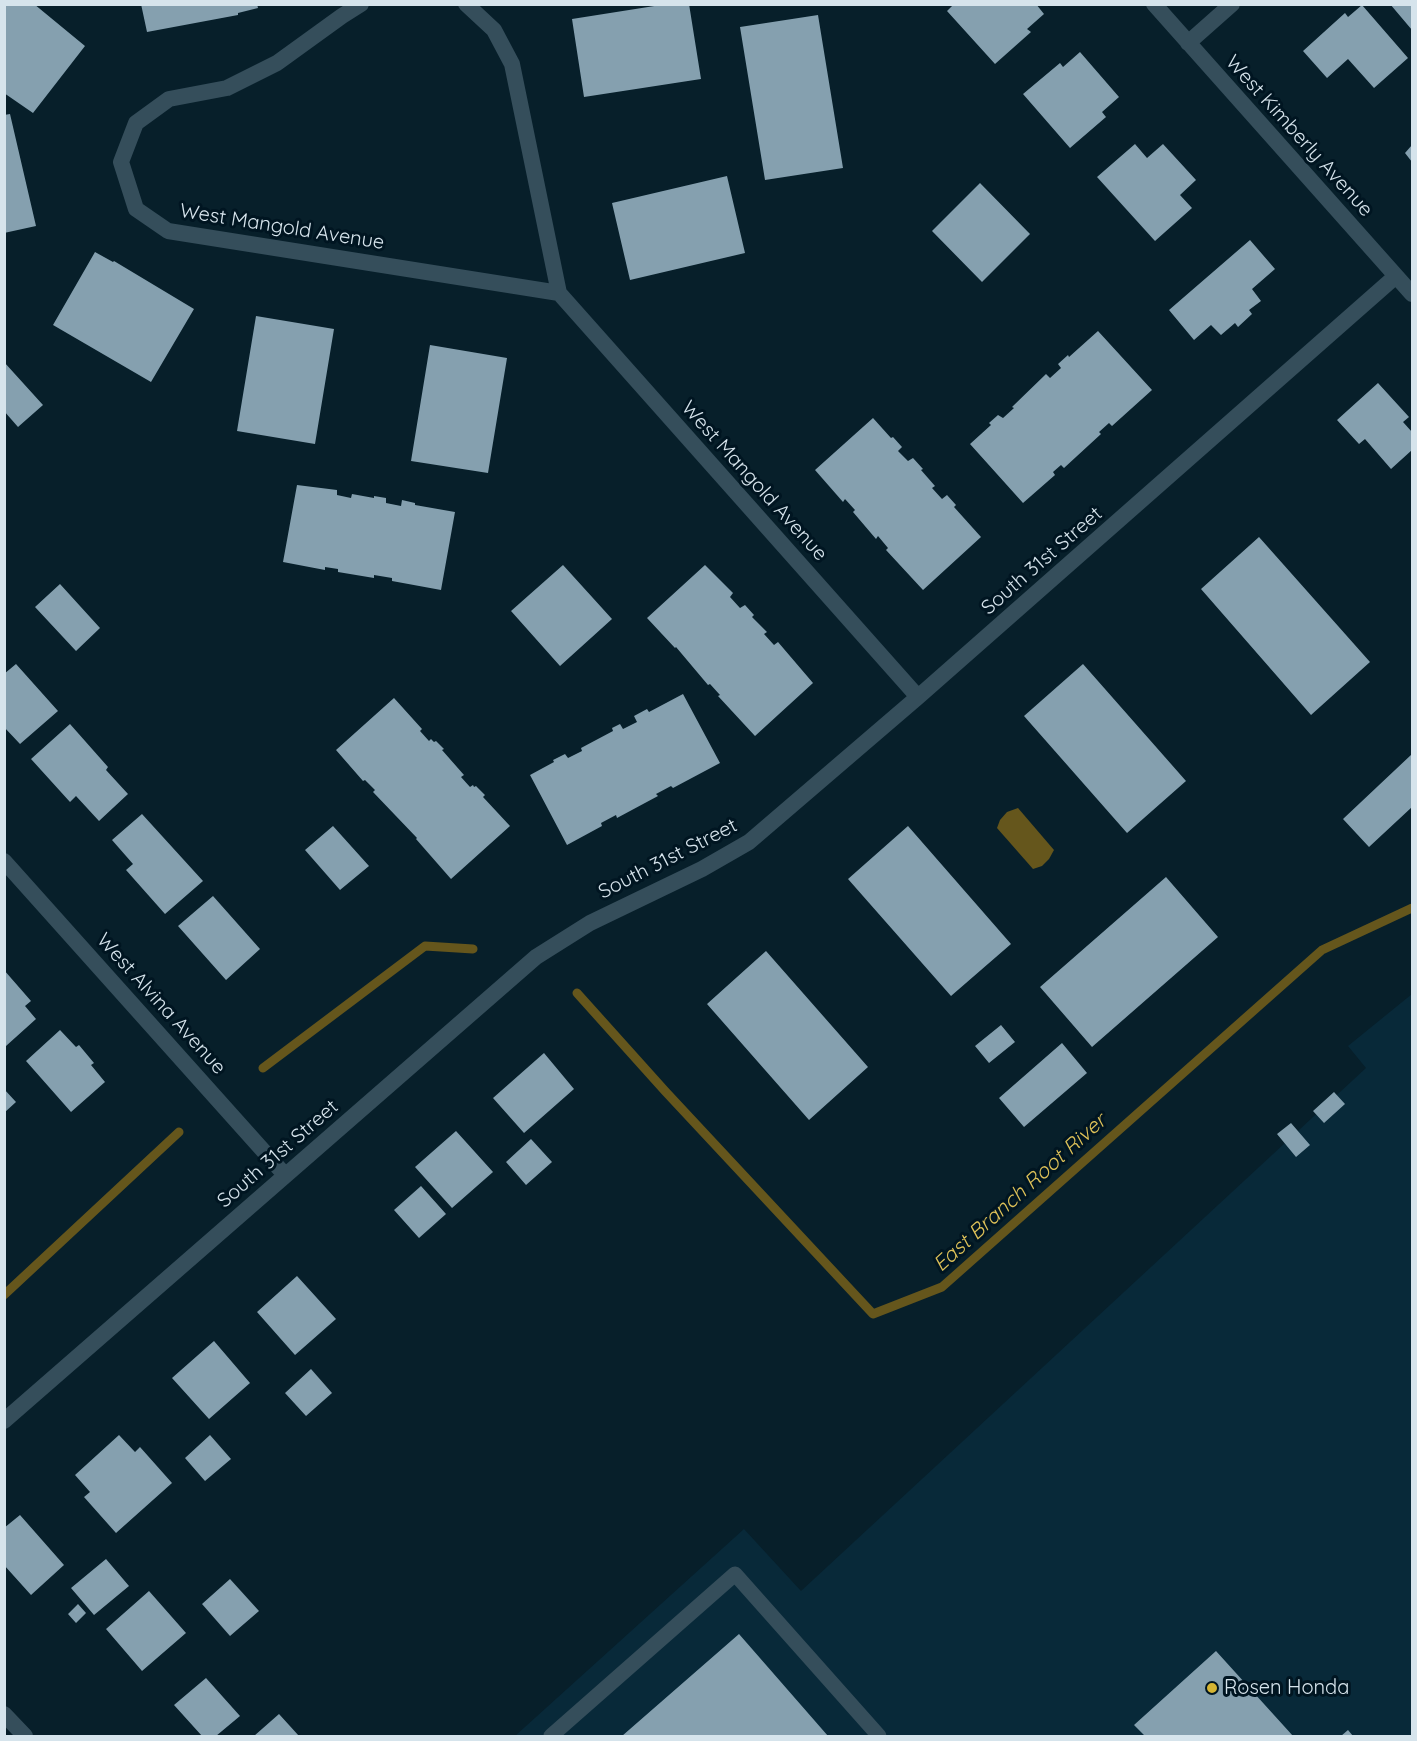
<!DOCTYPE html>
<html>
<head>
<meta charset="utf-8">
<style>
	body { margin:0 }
	#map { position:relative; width:1417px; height:1741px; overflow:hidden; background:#071f2a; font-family:Quicksand,sans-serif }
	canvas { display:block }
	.frame { position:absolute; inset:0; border:6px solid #d6e4ec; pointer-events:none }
</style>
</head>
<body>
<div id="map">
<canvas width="1417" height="1741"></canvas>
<div class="frame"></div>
</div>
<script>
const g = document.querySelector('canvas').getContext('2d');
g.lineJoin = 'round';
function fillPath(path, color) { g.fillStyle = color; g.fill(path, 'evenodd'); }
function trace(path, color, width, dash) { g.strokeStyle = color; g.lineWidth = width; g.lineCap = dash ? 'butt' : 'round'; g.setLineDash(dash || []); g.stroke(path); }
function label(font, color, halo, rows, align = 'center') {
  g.font = font + ' Quicksand,sans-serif'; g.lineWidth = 6; g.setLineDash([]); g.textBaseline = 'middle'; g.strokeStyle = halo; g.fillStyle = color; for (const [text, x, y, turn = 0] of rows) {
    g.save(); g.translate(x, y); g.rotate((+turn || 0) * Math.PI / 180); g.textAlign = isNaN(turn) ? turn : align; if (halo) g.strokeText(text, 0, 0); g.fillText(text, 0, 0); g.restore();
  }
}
fillPath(new Path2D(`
	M1412 994V1736H515L744 1529 801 1591 1366 1068 1348 1046Z`), '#082939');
fillPath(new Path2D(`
	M1018 808 1054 850 1049 859 1042 866 1033 869 997 828 1000 820 1007 812Z`), '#65561c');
trace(new Path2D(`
	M577 993 665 1091 873 1314 942 1287 1322 950 1412 908
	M263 1068 425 946 473 949
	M4 1295 179 1132`), '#65561c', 9);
fillPath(new Path2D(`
	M4 4H34L85 46 33 113 4 93Z
	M141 4H257L258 8 238 13V15L147 32Z
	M667 4H689L701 79 584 97 572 19Z
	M954 4H1036L1044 14 1027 29 1031 32 995 64 947 11Z
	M1390 4H1412V30Z
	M1362 5 1408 58 1374 88 1348 59 1327 78 1303 51 1345 13 1348 17Z
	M818 15 843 168 765 180 740 27Z
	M1080 52 1119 97 1102 112 1106 117 1070 148 1023 94 1060 63 1063 67Z
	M10 114 36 226 4 233V115Z
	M1135 144 1147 158 1163 144 1196 180 1180 195 1192 208 1155 241 1097 177Z
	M1412 145V162L1405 153Z
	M727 176 745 253 630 280 612 203Z
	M980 183 1030 234 982 282 932 231Z
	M1250 240 1275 269 1252 289 1261 301 1249 310 1252 314 1238 327 1235 323 1221 335 1211 325 1194 340 1169 310Z
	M95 252 113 262 114 261 194 309 151 382 53 325Z
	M256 316 334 329 315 444 237 431Z
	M1098 331 1152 390 1112 426 1109 423 1099 432 1101 434 1064 468 1061 465 1053 472 1055 475 1023 503 970 444 991 425 989 423 998 415 1003 418 1014 408 1012 407 1046 374 1050 378 1061 368 1058 364 1068 355 1069 357Z
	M430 345 507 358 488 473 411 461Z
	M4 362 43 405 18 427 4 411Z
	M1378 383 1409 417 1403 422 1412 432V450L1391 469 1365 439 1359 444 1337 420Z
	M873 418 891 438 893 437 902 447 898 451 908 461 913 458 923 469 921 470 935 486 932 488 942 499 947 495 956 505 954 507 981 537 923 590 886 550 888 548 878 536 876 539 853 512 855 510 845 499 843 502 815 470Z
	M297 485 337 490V495L351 498 352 494 374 498V496L386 498V503L401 506 402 500 415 503V505L455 512 441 590 392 581V578L374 575V578L338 572V569L325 567V570L283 562Z
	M1259 537 1370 662 1311 715 1201 589Z
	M563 565 612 619 560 666 511 611Z
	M705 565 733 593 730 597 740 608 745 605 754 615 752 617 767 632 764 634 774 645 778 642 813 683 755 736 718 696 720 695 710 684 708 685 676 647 675 648 647 618Z
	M60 584 100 628 76 651 35 607Z
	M16 664 58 711 20 744 4 727V674Z
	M1083 664 1186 781 1127 833 1024 716Z
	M683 694 720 763 673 788 671 786 656 794 658 796 617 818 616 815 601 823 602 826 567 845 530 775 554 762 553 760 565 754 568 758 582 751 581 748 613 731 612 728 620 724 623 729 637 722 634 716 647 709 649 712Z
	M394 698 422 729 420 731 429 741 431 739 434 742 436 741 444 749 442 750 464 775 461 777 470 787 473 785 474 787 476 786 485 795 483 797 510 826 451 879 416 839 417 838 373 792 375 790 365 780 363 781 336 750Z
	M70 724 108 767 106 770 128 794 99 821 76 796 70 802 31 759Z
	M1412 754V807L1369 847 1343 819Z
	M142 814 203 881 165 914 126 870 133 864 112 840Z
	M333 826 369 866 340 890 305 850Z
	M908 826 1011 944 951 996 848 879Z
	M1166 877 1218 937 1092 1047 1040 987Z
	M213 896 260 949 226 980 178 926Z
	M766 951 868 1067 809 1120 707 1004Z
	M4 970 31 1001 25 1006 36 1019 6 1046 4 1044Z
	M1001 1025 1015 1042 989 1063 975 1046Z
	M60 1030 76 1047 79 1045 94 1063 91 1065 105 1082 71 1112 26 1061Z
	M1062 1043 1087 1073 1024 1127 999 1098Z
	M544 1053 574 1089 524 1133 493 1098Z
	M4 1089 16 1102 4 1113Z
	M1334 1092 1345 1104 1324 1123 1313 1111Z
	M1291 1123 1310 1145 1296 1157 1277 1134Z
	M456 1131 493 1172 452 1208 415 1167Z
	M531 1139 552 1162 526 1185 506 1162Z
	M421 1186 446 1214 419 1238 394 1210Z
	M297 1276 336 1319 295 1355 257 1312Z
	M214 1341 250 1383 209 1419 172 1378Z
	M311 1369 332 1393 306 1416 285 1393Z
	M119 1435 135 1452 140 1447 172 1483 116 1533 84 1497 90 1492 75 1475Z
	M210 1435 231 1459 205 1481 185 1458Z
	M20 1515 64 1565 31 1595 4 1565V1528Z
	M106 1559 129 1586 94 1615 71 1588Z
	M230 1579 259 1611 230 1636 202 1604Z
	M149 1591 186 1633 142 1671 106 1629Z
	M78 1604 86 1613 76 1623 68 1614Z
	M739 1634 828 1736H622Z
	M1216 1651 1293 1736H1145L1134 1725Z
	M206 1678 240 1716 216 1736H202L174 1705Z
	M279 1714 299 1736H254Z
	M1348 1730 1353 1736H1341Z`), '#85a0af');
trace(new Path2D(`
	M551 1736 735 1574 879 1736`), '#354e5b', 15);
trace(new Path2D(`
	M361 4 342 16 277 63 227 88 169 99 136 123 121 162 136 209 168 231 559 293
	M466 4 494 30 512 64 559 293 918 697
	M1154 4 1412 294
	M1188 43 1232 4
	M4 861 285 1175
	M4 1421 536 957 590 923 702 869 749 842 918 697 1396 276`), '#354e5b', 16);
trace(new Path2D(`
	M4 1714 25 1736`), '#354e5b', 16);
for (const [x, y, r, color] of [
	[1212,1688,6,"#d5b534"]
]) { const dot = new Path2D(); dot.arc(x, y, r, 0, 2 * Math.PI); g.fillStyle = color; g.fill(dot); trace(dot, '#001521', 2); }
label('20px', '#d6e4ec', '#001521', [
	["West Kimberly Avenue",1299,136,48],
	["West Mangold Avenue",282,227,9],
	["West Mangold Avenue",754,481,48],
	["South 31st Street",1042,561,-41],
	["South 31st Street",668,859,-27],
	["West Alvina Avenue",161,1004,48],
	["South 31st Street",278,1154,-41]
]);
label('20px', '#d6e4ec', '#001521', [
	["Rosen Honda",1224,1688]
], 'left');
label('italic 21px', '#dec259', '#001521', [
	["East Branch Root River",1020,1193,-42]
]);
</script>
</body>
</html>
